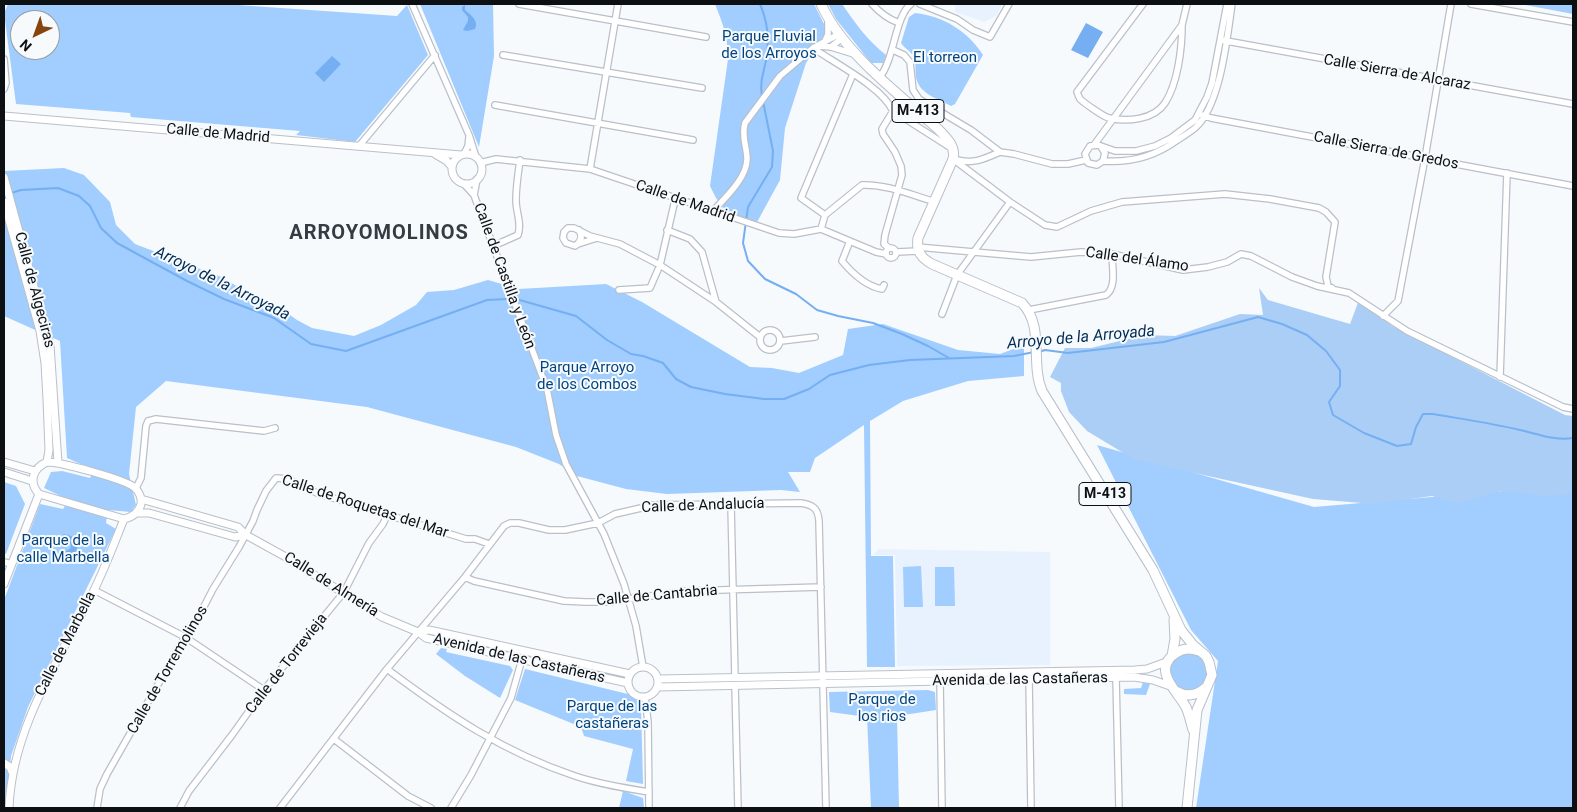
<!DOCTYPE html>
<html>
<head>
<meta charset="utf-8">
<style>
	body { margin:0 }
	#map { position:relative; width:1577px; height:812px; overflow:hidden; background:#f6fafd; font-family:Roboto,sans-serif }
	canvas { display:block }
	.frame { position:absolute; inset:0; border:5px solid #0d1013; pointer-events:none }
	.north { position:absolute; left:10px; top:10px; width:50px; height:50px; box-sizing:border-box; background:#f6fafd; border:1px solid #999c9f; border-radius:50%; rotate:222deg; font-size:14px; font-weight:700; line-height:20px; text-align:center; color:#0d1013 }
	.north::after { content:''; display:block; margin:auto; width:18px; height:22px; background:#86450f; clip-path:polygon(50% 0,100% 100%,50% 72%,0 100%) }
</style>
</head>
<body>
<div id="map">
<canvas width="1577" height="812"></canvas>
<div class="frame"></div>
<div class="north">N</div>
</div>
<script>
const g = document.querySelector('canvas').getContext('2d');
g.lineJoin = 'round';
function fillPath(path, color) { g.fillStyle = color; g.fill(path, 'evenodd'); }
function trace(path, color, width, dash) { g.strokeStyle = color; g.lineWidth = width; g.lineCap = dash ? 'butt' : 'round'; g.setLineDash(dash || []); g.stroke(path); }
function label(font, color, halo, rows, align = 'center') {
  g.font = font + ' Roboto,sans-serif'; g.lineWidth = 4; g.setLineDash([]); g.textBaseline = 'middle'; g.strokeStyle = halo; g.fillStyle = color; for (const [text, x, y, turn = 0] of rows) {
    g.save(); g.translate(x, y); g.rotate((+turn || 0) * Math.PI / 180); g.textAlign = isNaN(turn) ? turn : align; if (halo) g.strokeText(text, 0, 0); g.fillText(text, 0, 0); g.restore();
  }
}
fillPath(new Path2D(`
	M955 4H1003L996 16 984 22 955 12Z
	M878 549 1050 552V665L897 666 895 555H873Z`), '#e8f2ff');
fillPath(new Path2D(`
	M8 4H223L397 16 407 5 428 55 355 142 296 135 300 131 131 117 130 113 16 104 4 13ZM20 20H50V50H20Z
	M420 4H493L494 56 479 147Z
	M715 4H814L827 30 806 63 785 128 780 180 756 224 725 210 716 198 710 186 728 59C728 37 723 24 715 4Z
	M828 4H842C855 23 868 41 886 55L883 63H871L836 19Z
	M1520 4H1573V14Z
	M915 13C943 16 968 31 983 55L955 104 951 106C939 99 922 95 917 81 914 73 917 65 914 57 911 51 905 49 901 43L909 17Z
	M64 168 84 175 110 202 116 225 135 244 221 277 252 295 279 307 297 320 312 328 354 336 381 325 416 305 427 292 454 290 488 280 519 289 606 284 642 302 750 367 772 368 799 373 843 355 848 329 883 324 958 350 1000 354 1024 345V376L968 381 903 401 870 421 871 556H893L895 667H867L864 425 815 458 810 472H788L800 492 781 490 667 494 626 489 577 476 559 464 516 447 367 407 166 381 136 407 129 474 136 505 131 512 108 510 106 523 116 529 28 707 11 756 6 808H4V600L40 504 63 509 69 500 44 488 51 472 62 471 90 478 94 470 67 458 60 341 4 316V171Z
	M1097 445 1314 507 1573 485V808H1196L1218 661 1191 630Z
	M4 482 16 486 25 504 6 554 4 553Z
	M921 566 923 607H904L903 567Z
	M935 567H954L955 606H935Z
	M441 648 447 649 446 652 510 666 513 670 500 698 465 676 436 654Z
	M1169 672a19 19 0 1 1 38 0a19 19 0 1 1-38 0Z
	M525 669 636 696 641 707 643 784 626 781 633 749 584 736 581 727 515 700Z
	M1143 682 1150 684 1146 695 1124 694V689L1141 688Z
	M928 690 935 692 936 710 897 716 899 808H871L867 717 830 712 829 692Z
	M623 791 643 798 644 808H619Z`), '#a1cdff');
fillPath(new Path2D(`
	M1259 288 1268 300 1350 324 1359 300 1392 326 1565 415 1573 416V491L1567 495 1544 496 1500 491 1458 504 1432 496 1374 504 1313 499 1135 460 1087 431 1069 412 1061 391V383L1050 377 1065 348H1091L1144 335 1175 336 1240 314 1263 315Z`), '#abcef7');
fillPath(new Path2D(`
	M466 4H469L465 5V10C471 15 479 21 475 29L467 31 463 30 468 21V17L462 10V7Z
	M1086 23 1103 32 1088 58 1071 50Z
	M332 56 341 64 324 82 315 73Z
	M64 534 81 539 73 557 63 552 70 549 71 546 66 538 62 543 51 546Z`), '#75aff1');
trace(new Path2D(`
	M760 4C767 21 769 35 767 54 765 71 759 79 762 97
	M763 101 773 151 772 167 748 207 743 243 748 261 765 279 796 294 817 310 838 316 873 323 902 334 928 346 949 358
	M11 193 21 190 58 188 79 196 90 206 101 228 117 243 187 281 224 299 274 318 311 344 346 351 487 300 507 299
	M516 299 576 316 607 340 631 354 643 356 663 363 676 379 691 387 725 394 764 399H784L809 389 830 375 869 365 910 360 1014 356 1034 352
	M1039 352 1045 350 1068 353 1164 342 1258 317 1282 324 1307 335 1326 351 1340 370V386L1329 402 1333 415 1364 433 1397 446 1411 444 1416 427 1423 414H1433C1462 419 1491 423 1520 430 1538 434 1555 441 1573 438`), '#75aff1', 2);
const minor = new Path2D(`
	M412 4 469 135 476 157
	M519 4 706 37
	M872 4C880 13 888 19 899 23
	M920 4 957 19 973 30 990 37 1009 4
	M1143 4 1077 92C1078 95 1079 97 1080 99 1084 103 1104 117 1109 118 1127 122 1154 120 1165 103 1178 83 1182 48 1182 25
	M1471 4 1573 22
	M1221 40 1573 104
	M825 41 828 34V21
	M819 46 831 47 854 54
	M831 47 842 38
	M813 48C836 64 882 87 893 111L951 148
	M893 50 904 55 910 62 913 90 919 99 971 130 1000 152 1014 154 1052 164H1068L1086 160
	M503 55 702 88
	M4 59 6 83 4 89
	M880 77C895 57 895 16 911 4
	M495 105 693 140
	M1199 114 1211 118 1573 186
	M1094 145 1182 25 1187 4
	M359 146 435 55
	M1101 147 1105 153 1103 161 1097 165 1088 163 1085 154 1090 146 1098 145 1115 151H1136L1155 146 1171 138 1195 120 1207 97 1212 83 1227 4
	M464 154 468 146 469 137
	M953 159 1010 202 1045 225 1057 227 1091 211 1122 202 1225 194 1270 199 1319 208 1326 212 1335 222 1326 277 1328 286 1332 288
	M957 160C974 164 984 159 1000 152
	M1103 161C1129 163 1155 156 1176 141 1182 137 1189 133 1195 128 1221 105 1227 37 1232 4
	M480 163 496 159 590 169 779 233 794 234 821 229 876 252 886 254
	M590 169 618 4
	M463 183 474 195 547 389 556 435 566 464 604 534 624 584 636 626 643 667
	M474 195 477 179
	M712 212C725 198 747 178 747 159 747 147 741 136 745 123L780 76 813 48 839 34
	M825 215 801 198 853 74
	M821 229 825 215 862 185C886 184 912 195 935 202
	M579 230C583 237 581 242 575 246L566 243 563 238 564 232 568 228H574L590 236 620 244 660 265 716 302 760 337
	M667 230 690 239 702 252 716 302
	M850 241 842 261C852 273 865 286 882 289L884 285
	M578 244 597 238
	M493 246 518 235C522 223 516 213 516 200 516 187 518 174 520 160
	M917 247 1031 257 1081 252 1112 254 1183 270 1208 267 1227 262 1241 254 1251 256 1292 277 1317 286 1349 293 1407 331 1563 407 1573 409
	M886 253a5 5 0 1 1 10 0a5 5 0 1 1-10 0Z
	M889 248 884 244 885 235 902 175 901 166 895 152 883 134 882 129 893 111
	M897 252 918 251
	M619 290 650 288 660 265 675 200
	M1029 310 1106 295C1117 287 1112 267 1112 254
	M942 314 957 275 1010 202
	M1383 316 1398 301 1425 158 1451 4
	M760 340a10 10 0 1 1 20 0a10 10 0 1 1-20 0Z
	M781 341 815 337
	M1500 377 1507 173
	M136 488 141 478 146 426 148 421 156 419 264 431 275 428
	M731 505 735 678
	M4 562 12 564
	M465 577 474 581 564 601 586 602H608L686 591 821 587
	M94 590 185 637 264 690
	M387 669C447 714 503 752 575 776 599 784 624 788 649 792
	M1116 678 1119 808
	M1029 679 1031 808
	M940 681 942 808
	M735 685 738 808
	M645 697 648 722 649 808
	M334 739 408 796 431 808
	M97 808 100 789 107 774 189 630 197 620 213 589 239 547 253 521 257 510 266 491 276 478 288 479 317 493 466 539H475L489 544
	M180 808 189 791 232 735 264 690 344 592 369 543 383 524 387 515
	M280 808 387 669 465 577 504 526 510 523H519L549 530H565L598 523 615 514 654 505 801 503C813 505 818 508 819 521L826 808
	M451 808 471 775 511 698 522 659`);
const tertiary = new Path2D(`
	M4 116 461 155
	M435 154 447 161 452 167
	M452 169a15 15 0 1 1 30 0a15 15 0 1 1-30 0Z
	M4 177 50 345 58 463
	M4 202 40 331 45 363 47 399 49 450 47 462
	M4 462 35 471
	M47 462C61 462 123 479 134 487 139 491 142 498 141 504 139 513 132 517 124 519L39 494C28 482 33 468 47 462Z
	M4 472 32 481
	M141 499 238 527 246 535 284 556 382 617 418 632 426 638 628 683
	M136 513H149L235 537 246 535
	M4 584 39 494
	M418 632 429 630 630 674
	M628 682a15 15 0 1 1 30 0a15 15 0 1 1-30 0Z
	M659 679 1135 670 1147 669 1169 661
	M658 687 1134 677 1153 680 1170 686
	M4 763 10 767 12 772
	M9 808C12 731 55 666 89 600 103 574 113 546 124 519`);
const primary = new Path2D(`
	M821 4C844 54 898 93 938 129 946 137 956 146 953 159L918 238C916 251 921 258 932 264L1022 303C1045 327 1030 363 1042 391L1153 570 1181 630 1193 645 1206 656 1209 662 1212 675 1197 710 1187 808
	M1172 656 1175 639 1174 620
	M1176 691C1186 697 1196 696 1205 688
	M1193 730C1191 722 1189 714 1186 707 1177 691 1151 669 1176 653 1183 648 1191 648 1199 651`);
trace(minor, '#b9c0ca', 8);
trace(tertiary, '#b9c0ca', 9);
trace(primary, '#b9c0ca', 11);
trace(minor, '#fff', 5.5);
trace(tertiary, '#fff', 7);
trace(primary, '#fff', 9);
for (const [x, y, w] of [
	[918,111,52],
	[1105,494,52]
]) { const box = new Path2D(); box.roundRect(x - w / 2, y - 11.5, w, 23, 4); g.fillStyle = '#f6fafd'; g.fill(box); trace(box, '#0d1013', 1); }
label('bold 14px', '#0d1013', null, [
	["M-413",918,111],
	["M-413",1105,494]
]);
label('15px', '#03447f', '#f6fafd', [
	["Parque Fluvial",769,37],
	["de los Arroyos",769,54],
	["El torreon",945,58],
	["Parque Arroyo",587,368],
	["de los Combos",587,385],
	["Parque de la",63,541],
	["calle Marbella",63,558],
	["Parque de",882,700],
	["los rios",882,717],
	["Parque de las",612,707],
	["castañeras",612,724]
]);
label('15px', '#0d1013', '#f6fafd', [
	["Calle Sierra de Alcaraz",1397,73,10],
	["Calle de Madrid",218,134,5],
	["Calle Sierra de Gredos",1386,151,11],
	["Calle de Madrid",685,202,19],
	["Calle del Álamo",1137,260,8],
	["Calle de Castilla y León",504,276,70],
	["Calle de Algeciras",34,290,75],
	["Calle de Andalucía",703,506,-2],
	["Calle de Roquetas del Mar",365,507,18],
	["Calle de Almería",331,585,32],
	["Calle de Cantabria",657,596,-5],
	["Calle de Marbella",66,644,-63],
	["Avenida de las Castañeras",519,659,13],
	["Calle de Torrevieja",287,664,-52],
	["Calle de Torremolinos",168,670,-60],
	["Avenida de las Castañeras",1020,680,-1]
]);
label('italic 16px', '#012b54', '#f6fafd', [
	["Arroyo de la Arroyada",222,284,26],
	["Arroyo de la Arroyada",1081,338,-5]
]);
g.letterSpacing = '1px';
label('bold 20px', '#353b43', '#f6fafd', [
	["ARROYOMOLINOS",379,234]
]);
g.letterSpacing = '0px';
</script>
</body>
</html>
